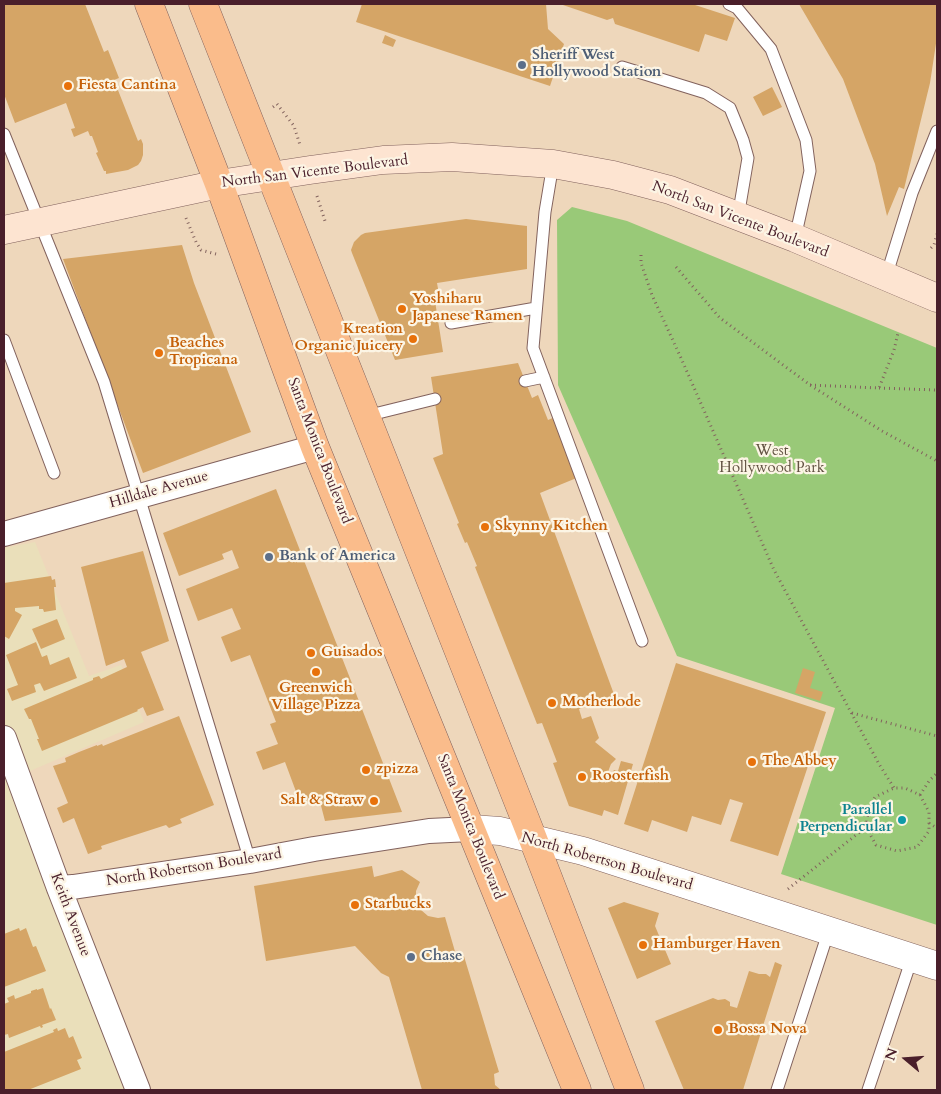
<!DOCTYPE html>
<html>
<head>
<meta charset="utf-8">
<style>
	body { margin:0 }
	#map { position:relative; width:941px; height:1094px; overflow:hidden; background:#eadfba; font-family:Cardo,serif }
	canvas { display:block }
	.frame { position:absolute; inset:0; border:5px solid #4a1f2b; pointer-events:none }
	.north { position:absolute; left:881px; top:1034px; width:50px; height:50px; -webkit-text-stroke:4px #fcf5e5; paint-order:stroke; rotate:288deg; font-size:14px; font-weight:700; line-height:20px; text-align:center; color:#4a1f2b }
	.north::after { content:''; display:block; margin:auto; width:18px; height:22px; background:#4a1f2b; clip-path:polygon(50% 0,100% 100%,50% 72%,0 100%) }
</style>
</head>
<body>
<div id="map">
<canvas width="941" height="1094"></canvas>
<div class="frame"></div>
<div class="north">N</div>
</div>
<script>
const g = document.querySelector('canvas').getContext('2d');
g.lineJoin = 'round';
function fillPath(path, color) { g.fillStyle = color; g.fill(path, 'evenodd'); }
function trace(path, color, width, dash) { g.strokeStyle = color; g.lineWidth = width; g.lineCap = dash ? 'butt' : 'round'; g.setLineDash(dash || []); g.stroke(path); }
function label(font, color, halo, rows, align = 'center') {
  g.font = font + ' Cardo,serif'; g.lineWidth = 4.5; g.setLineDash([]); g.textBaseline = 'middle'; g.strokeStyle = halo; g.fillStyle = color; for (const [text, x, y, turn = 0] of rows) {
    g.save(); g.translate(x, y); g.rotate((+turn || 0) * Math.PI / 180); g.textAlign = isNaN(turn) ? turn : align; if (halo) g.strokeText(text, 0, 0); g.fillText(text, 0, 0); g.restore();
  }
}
fillPath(new Path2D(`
	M4 4H937V1090H132L9 780 144 722 121 665 89 676 35 542 4 548Z`), '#eed7bb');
fillPath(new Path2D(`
	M572 207 627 221 937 348V925L781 874 835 708 677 656 558 385 557 220Z`), '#99c978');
fillPath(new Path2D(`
	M4 4H85L104 52 108 50 119 78 114 80 138 141 141 139 143 144V155L141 161 138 165 128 170 106 174V171H104L96 153 98 152 92 136H90L88 131 74 137 71 129 75 128 66 103 15 123 4 94Z
	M362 4H546L548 29 564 44 550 86 356 22Z
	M560 4H692L735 18 727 41 705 34 699 52 615 24 613 18 607 20Z
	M799 4H937V37L930 83 904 189 899 187 887 216 875 164 843 79Z
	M385 35 396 40 393 47 382 43Z
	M772 87 782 107 763 116 753 97Z
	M466 219 527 226V269L437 283 440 300 435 301 443 352 395 360 352 253 351 250 354 242 361 235 365 233Z
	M182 245 194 283 251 432 143 473 63 259Z
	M518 363 532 398 538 395 548 420 555 417 579 477 540 493 615 697 579 709 582 719 591 716 599 738 595 742 616 759 611 764 604 782 606 783 614 770 618 771 621 761 633 764 618 815 604 810 602 816 569 806 553 763 557 762 542 723 537 724 475 567 477 566 467 542 465 543 457 524 459 523 433 458 443 454 431 377Z
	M276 489 355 691 402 812 325 821 319 798 301 805 285 762 263 770 256 752 278 744 270 724 276 722 250 655 231 662 221 637 241 629 232 608 198 621 186 589 239 568 232 550 222 554 224 559 179 576 163 533Z
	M143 551 169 641 141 652 164 710 147 716 143 707 137 710 138 711 42 751 37 739H39L31 719H29L24 709 93 680V678L99 676 101 679 127 667 124 659 106 666 81 567Z
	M51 576 52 580 55 579 56 587H54L56 610 44 612 43 609H39V606L15 608V611L22 615 9 639 4 636V583Z
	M57 619 65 639 41 649 32 629Z
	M36 642 42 657 47 655 50 665 69 657 77 678 44 691 40 683 34 685 36 692 12 701 7 689 18 685 6 655Z
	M676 663 826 712 778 856 730 841 743 803 730 799 721 825 692 816 687 832 652 820 648 832 624 824Z
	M803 668 815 672 810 688 823 692 820 701 795 693Z
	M179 716 214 805 180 819 182 823 169 828 166 825 101 846 102 849 88 854 74 818 63 823 57 808 68 803 53 766 66 762 65 758 79 752 97 745V746L102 744 103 746Z
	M372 866 374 877 402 870 420 882 416 891V898L421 910 428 916 438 918 445 917 456 955 463 953 499 1072 494 1074 495 1085 501 1090H422L389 977 381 973 355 946 266 961 254 886Z
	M624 902 659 913 655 926 671 964 637 979 608 908Z
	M19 928 20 931 26 928 33 947 36 946 46 971 4 987V934Z
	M775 962 782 965 743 1090H684L655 1021 713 998 718 1000 725 999 730 1002V1006L737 1008 749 971 759 974H766L770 977Z
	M43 988 50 1009 51 1008 56 1020 42 1025 43 1027 41 1028 40 1026 9 1038 8 1034 4 1035V1004L9 1002 7 998 14 995 15 999 31 993V991L37 989V990Z
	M57 1028 58 1031 65 1028 69 1038 73 1036 82 1058 77 1060 81 1069 28 1090H4V1052L54 1032 53 1030Z`), '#d5a566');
const service = new Path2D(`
	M729 4 737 8 771 49 806 140 810 171 795 238
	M622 67 706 93 730 108 743 140 748 158 738 217
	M4 134 104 382 250 861
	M553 164 545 212 533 348 642 641
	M886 277 912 193 937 131
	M451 323 536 308
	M4 340 54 473
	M525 381 544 377
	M366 416 435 399
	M777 1090 829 930
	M868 1090 912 958`);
const minor = new Path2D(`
	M4 534 315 447
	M4 738 59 888 138 1090
	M59 888 73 887 250 861 314 849 429 831 471 829`);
const tertiary = new Path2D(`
	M471 829 500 831 583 851 937 966`);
const secondary = new Path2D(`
	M4 230 219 184 310 170 383 160 452 157 553 164 613 175 670 190 795 238 937 298`);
const primary = new Path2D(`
	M149 4 219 184 315 447 577 1090
	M203 4 533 839 630 1090`);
trace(service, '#82625d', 13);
trace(minor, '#82625d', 26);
trace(tertiary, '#82625d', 29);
trace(secondary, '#82625d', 29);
trace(primary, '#82625d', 29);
trace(new Path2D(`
	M273 107 277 104 294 126 300 145
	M317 196 325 221
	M186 218 196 242 201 250 216 254
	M931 248 934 245 937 234
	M641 255V263L652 295 681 358 774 570 879 764 894 788
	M676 267 720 318 810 385 882 431 937 461
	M810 385 879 388 894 350 898 333
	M879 388 937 390
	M852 713 937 736
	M920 795 929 781 937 773
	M929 823 937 828
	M788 889 866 827 869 807 875 797 894 788H905L920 795 929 812V831L917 847 897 851 876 845 866 827`), '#82625d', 3, [1, 4]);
trace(service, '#fff', 11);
trace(minor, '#fff', 24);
trace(tertiary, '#fff', 28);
trace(secondary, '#fde4d1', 28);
trace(primary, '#fabc8b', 28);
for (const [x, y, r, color] of [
	[522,65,5,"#5c6f8a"],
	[68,86,5,"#e8710a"],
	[402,309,5,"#e8710a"],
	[413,339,5,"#e8710a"],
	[159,353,5,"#e8710a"],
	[485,527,5,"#e8710a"],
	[269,557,5,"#5c6f8a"],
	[311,653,5,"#e8710a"],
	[316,672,5,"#e8710a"],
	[552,703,5,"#e8710a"],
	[752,762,5,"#e8710a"],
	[366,770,5,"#e8710a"],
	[582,777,5,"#e8710a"],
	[374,801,5,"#e8710a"],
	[902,820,5,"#0f9aa8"],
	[355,905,5,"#e8710a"],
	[643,945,5,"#e8710a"],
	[411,957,5,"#5c6f8a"],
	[718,1030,5,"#e8710a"]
]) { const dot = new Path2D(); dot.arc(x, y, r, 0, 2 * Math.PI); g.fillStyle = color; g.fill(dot); trace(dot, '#fcf5e5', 2); }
label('bold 15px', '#4e5e75', '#fcf5e5', [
	["Sheriff West",532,56],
	["Hollywood Station",532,73],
	["Bank of America",279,557],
	["Chase",421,957]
], 'left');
label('bold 15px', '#c56008', '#fcf5e5', [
	["Fiesta Cantina",78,86],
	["Yoshiharu",412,300],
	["Japanese Ramen",412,317],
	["Kreation",403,330,"right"],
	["Organic Juicery",403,347,"right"],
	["Beaches",169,344],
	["Tropicana",169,361],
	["Skynny Kitchen",495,527],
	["Guisados",321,653],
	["Greenwich",316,689,"center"],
	["Village Pizza",316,706,"center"],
	["Motherlode",562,703],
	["The Abbey",762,762],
	["zpizza",376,770],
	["Roosterfish",592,777],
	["Salt & Straw",364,801,"right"],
	["Starbucks",365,905],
	["Hamburger Haven",653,945],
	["Bossa Nova",728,1030]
], 'left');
label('15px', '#4a1f2b', '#fcf5e5', [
	["North San Vicente Boulevard",315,172,-7],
	["North San Vicente Boulevard",740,220,21],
	["Santa Monica Boulevard",319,451,69],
	["Hilldale Avenue",159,490,-16],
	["Santa Monica Boulevard",470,827,68],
	["North Robertson Boulevard",607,862,16],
	["North Robertson Boulevard",194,868,-9],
	["Keith Avenue",70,915,69]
]);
label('15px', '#625242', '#fcf5e5', [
	["West",772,452],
	["Hollywood Park",772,469]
]);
label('bold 15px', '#0d838f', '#fcf5e5', [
	["Parallel",892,811],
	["Perpendicular",892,828]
], 'right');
</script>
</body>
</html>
